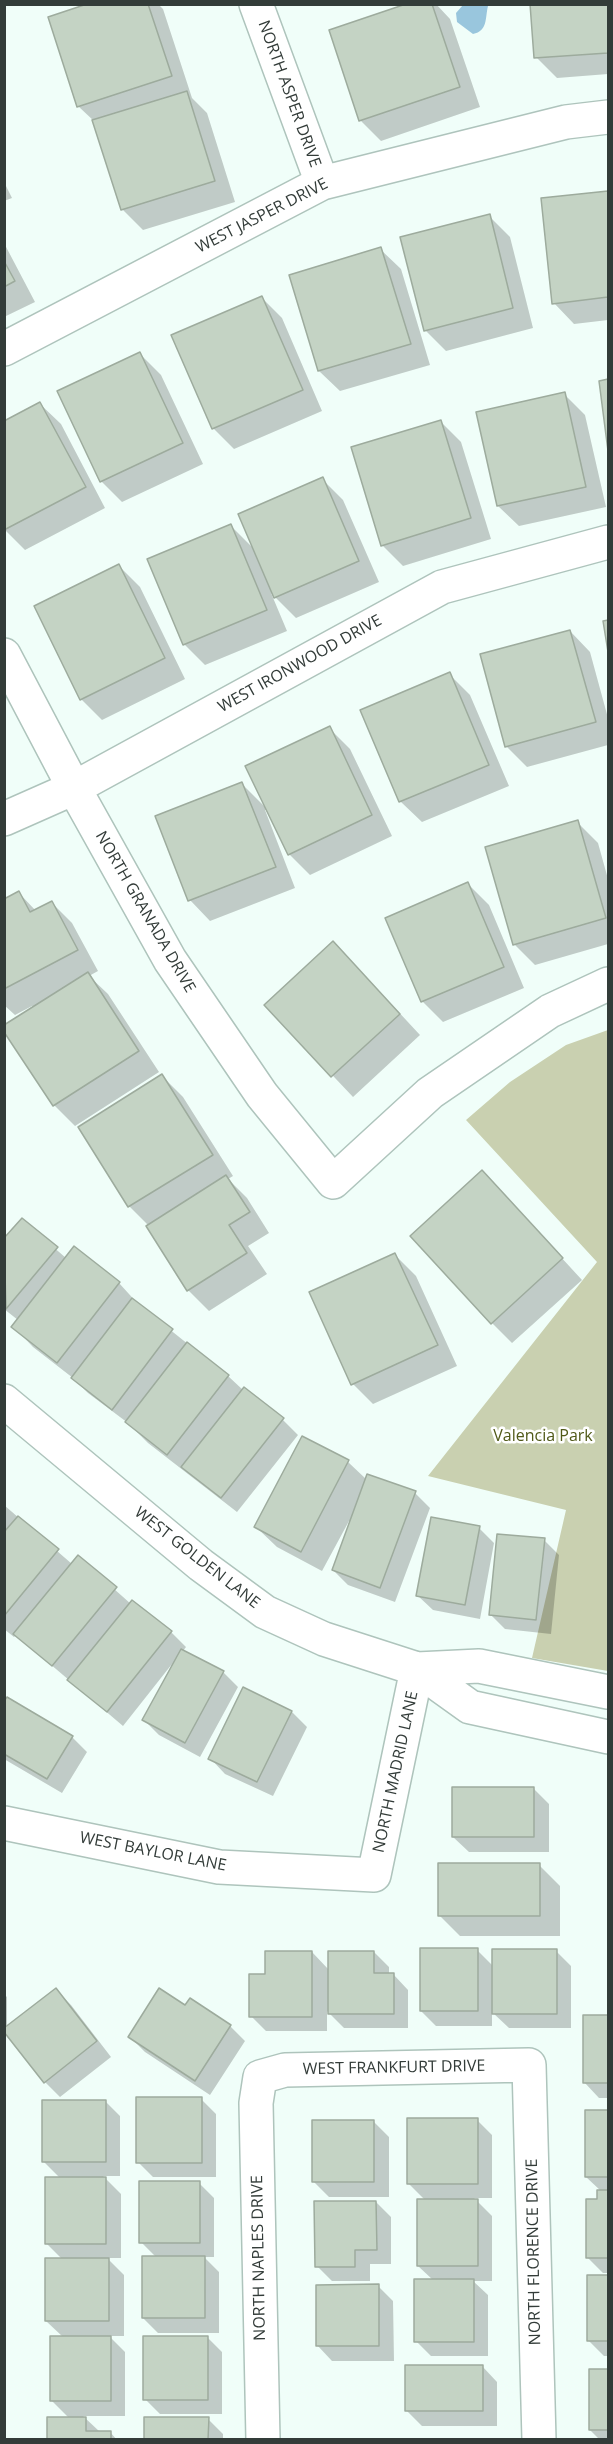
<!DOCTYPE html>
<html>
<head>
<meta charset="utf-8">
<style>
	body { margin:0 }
	#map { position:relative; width:613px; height:2444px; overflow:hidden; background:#f0fef9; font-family:"Open Sans",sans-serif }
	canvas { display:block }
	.frame { position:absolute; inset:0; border:6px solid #333c39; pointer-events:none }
</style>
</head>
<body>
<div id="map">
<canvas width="613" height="2444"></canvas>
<div class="frame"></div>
</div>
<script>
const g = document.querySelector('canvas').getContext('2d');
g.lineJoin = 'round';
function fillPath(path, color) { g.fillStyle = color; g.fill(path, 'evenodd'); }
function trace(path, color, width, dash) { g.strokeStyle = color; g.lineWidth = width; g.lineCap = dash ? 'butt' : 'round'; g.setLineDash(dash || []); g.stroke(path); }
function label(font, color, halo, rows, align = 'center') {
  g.font = font + ' "Open Sans",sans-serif'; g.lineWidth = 5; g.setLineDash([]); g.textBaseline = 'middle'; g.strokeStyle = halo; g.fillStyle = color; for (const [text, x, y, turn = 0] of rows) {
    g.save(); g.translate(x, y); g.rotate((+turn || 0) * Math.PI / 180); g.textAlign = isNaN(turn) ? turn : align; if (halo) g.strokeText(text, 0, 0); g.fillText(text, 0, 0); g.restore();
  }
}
fillPath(new Path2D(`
	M608 1030V1671L532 1658 566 1510 428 1476 597 1262 466 1120 510 1082 566 1045Z`), '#c9d0b0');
fillPath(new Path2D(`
	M463 5H492L488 6C485 18 488 31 473 34L457 22 456 13Z`), '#99c6dd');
fillPath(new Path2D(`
	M92 4H158L163 9 192 98 207 113 235 202 143 230 122 209 95 122 78 106Z
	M411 4H436L450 19 480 107 381 141 360 120Z
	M532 4H608V74L557 78 536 57Z
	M4 182 12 198 4 201Z
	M608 192V320L574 324 554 303 542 199Z
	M489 216 510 237 533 328 446 351 425 330Z
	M4 243 35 302 4 317Z
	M380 249 401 269 430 365 340 391 319 371Z
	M261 297 282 318 322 411 234 449 213 428Z
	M140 354 161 375 203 464 122 502 101 481Z
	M608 381V440L601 382Z
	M564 394 585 415 606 507 519 526 498 506Z
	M40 404 61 424 105 508 25 550 5 530Z
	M440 421 461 442 491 539 403 566 382 545Z
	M322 479 343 500 379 582 296 618 271 593 287 631 205 665 184 644 231 526 254 549Z
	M119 566 140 587 185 679 102 720 81 699Z
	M570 631 590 652 608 718V745L527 767 506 746Z
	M449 674 470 695 509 786 422 822 401 802 362 711Z
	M329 728 350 749 392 836 310 875 289 854 267 809 265 810 295 888 210 921 190 900 157 817 242 784 266 808Z
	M577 822 598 843 608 879V944L535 965 515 945 487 848Z
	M468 884 489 905 524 988 443 1022 422 1001Z
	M19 893 36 911 51 902 72 923 98 971 89 976 108 994 159 1072 75 1126 54 1105 34 1008 32 1006 15 1015 4 1005V901Z
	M354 964 420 1035 353 1097 266 1005Z
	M162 1076 183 1097 233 1176 228 1179 247 1198 269 1233 248 1246 267 1274 209 1311 188 1290 149 1226 129 1206 80 1127Z
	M502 1193 582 1280 512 1343 492 1323Z
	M22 1220 66 1258 74 1248 119 1283 139 1305 228 1376 243 1390 244 1389 283 1420 298 1435 237 1512 148 1443 128 1423 88 1393 73 1378 33 1347 13 1326 18 1320 4 1309V1241Z
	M395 1255 416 1276 457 1366 373 1404 353 1384Z
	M303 1438 348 1462 366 1479 415 1493 430 1508 395 1602 348 1585 333 1570 351 1521H349L322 1571 277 1547 256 1527Z
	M4 1505 72 1564 78 1557 131 1604 133 1602 171 1632 186 1647 183 1651 223 1672 238 1687 200 1757 159 1735 144 1720 172 1664 123 1726 16 1635 14 1637 4 1629Z
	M479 1528 494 1543 480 1619 433 1610 417 1595Z
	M544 1540 559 1555 551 1634 505 1629 490 1614Z
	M244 1689 292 1712 307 1727 273 1796 225 1774 210 1758Z
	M4 1704 72 1737 87 1752 62 1793 4 1759Z
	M534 1789 549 1804V1852H469L453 1837Z
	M539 1865 560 1886V1936H460L439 1915Z
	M477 1950 493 1966 556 1951 571 1966V2028H509L492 2012V2026H436L421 2011Z
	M312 1952 329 1970 374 1952 389 1967V1974H393L408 1990V2028H344L327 2011V2031H266L251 2016 267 1976Z
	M56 1990 71 2005 111 2057 60 2097 45 2082 7 2033V2036H4V1994L7 1997V2028Z
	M185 2007 230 2026 245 2041 210 2095 145 2052 130 2037Z
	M584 2017H608V2098H599L584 2082Z
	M201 2099 216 2114V2177H153L138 2162Z
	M105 2101 120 2116V2176H103L121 2194V2258H107L124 2275V2336H109L125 2352V2416H83L100 2432H110L117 2440H49L69 2418 51 2400 63 2337 46 2321 63 2260 46 2243 61 2179 43 2161Z
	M586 2112H608V2273H603L588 2258 601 2191 586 2177Z
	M477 2120 492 2135V2198H474L492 2216V2281H473L488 2295V2356H431L416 2341 433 2280 418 2266 426 2201 408 2183Z
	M374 2122 389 2137V2197H329L314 2182Z
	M199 2183 214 2198V2257H204L219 2272V2333H158L143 2318 156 2257 141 2242Z
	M376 2202 391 2217V2264H370V2281H332L317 2266Z
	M589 2276H608V2356H604L589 2341Z
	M378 2286 393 2301 394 2361H332L317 2345Z
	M207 2337 222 2352V2414H160L145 2399Z
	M482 2366 497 2382V2426H422L407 2411Z
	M590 2370H608V2440H600L590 2430Z
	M208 2419 223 2434V2440H145Z`), '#0003');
const building = new Path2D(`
	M87 4H148L172 76 77 107 48 17Z
	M406 4H432L460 87 359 121 329 30Z
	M530 4H608V53L534 58Z
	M187 91 215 181 121 210 92 120Z
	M608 191V297L552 304 541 198Z
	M490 214 513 308 424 331 400 237Z
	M381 247 411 344 318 371 289 275Z
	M4 261 15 281 4 287Z
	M262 296 303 390 212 429 171 335Z
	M140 352 183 443 100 482 57 391Z
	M608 379V451L599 381Z
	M565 392 586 487 497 506 476 412Z
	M40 402 86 487 4 530V421Z
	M441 420 471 518 381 546 351 447Z
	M323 477 359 561 274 598 238 514Z
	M231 524 267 610 183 645 147 559Z
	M119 564 165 658 80 700 34 606Z
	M608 620V652L603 621Z
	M570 630 596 722 505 747 480 654Z
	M450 672 489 765 399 802 360 710Z
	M330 726 372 815 288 855 245 766Z
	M242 782 276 867 188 901 155 816Z
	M578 820 606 918 513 945 485 847Z
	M468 882 504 967 421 1002 385 918Z
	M19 891 30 912 52 901 78 950 4 989V899Z
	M333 941 400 1014 331 1077 264 1005Z
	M88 972 139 1051 53 1106 4 1032V1025Z
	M162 1074 213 1155 128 1207 78 1127Z
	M482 1170 563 1258 491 1324 410 1236Z
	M226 1175 250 1212 229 1225 247 1253 187 1291 146 1226Z
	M22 1218 58 1247 6 1309 4 1238Z
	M74 1246 120 1282 57 1363 11 1327Z
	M395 1253 438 1345 351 1385 309 1292Z
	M132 1298 173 1329 112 1410 71 1378Z
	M187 1342 229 1375 167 1455 125 1422Z
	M244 1387 284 1418 221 1498 181 1467Z
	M302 1436 349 1460 301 1552 254 1527Z
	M367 1474 416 1491 380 1588 332 1570Z
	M18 1516 59 1549 4 1616V1532Z
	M431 1517 480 1526 465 1605 416 1596Z
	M497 1534 545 1538 536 1620 489 1615Z
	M78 1555 117 1587 52 1666 13 1634Z
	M132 1600 172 1631 107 1712 67 1680Z
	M181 1649 224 1671 185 1743 142 1720Z
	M243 1687 292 1711 257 1782 208 1759Z
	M7 1697 73 1736 47 1779 4 1754V1701Z
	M452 1787H534V1837H452Z
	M438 1863H540V1916H438Z
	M420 1948H478V2011H420Z
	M492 1949H557V2014H492Z
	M265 1951H312V2017H249V1974H265Z
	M328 1951H374V1973H394V2014H328Z
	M56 1988 97 2041 44 2083 4 2032V2028Z
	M159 1988 185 2005 190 1998 231 2025 195 2081 128 2037Z
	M583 2015H608V2083H583Z
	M136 2097H202V2163H136Z
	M42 2100H106V2162H42Z
	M585 2110H608V2177H585Z
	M407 2118H478V2184H407Z
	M312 2120H374V2182H312Z
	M45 2177H106V2244H45Z
	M139 2181H200V2243H139Z
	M597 2190H608V2258H586V2199H597Z
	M417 2199H478V2266H417Z
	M314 2201H376L377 2250H355V2267H315Z
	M142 2256H205V2318H142Z
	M45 2258H109V2321H45Z
	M587 2275H608V2341H587Z
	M414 2279H474V2342H414Z
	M379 2284V2346H316V2285Z
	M50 2336H111V2401H50Z
	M143 2336H208V2400H143Z
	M405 2365H483V2411H405Z
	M589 2369H608V2430H589Z
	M47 2417H86V2431H111V2440H47Z
	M144 2417H209L208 2440H144Z`);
fillPath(building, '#c4d3c4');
trace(building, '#9dab9d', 1.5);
const minor = new Path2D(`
	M256 4 322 183
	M4 349 322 183 566 122 608 117
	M4 655 74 788 170 960 262 1095 333 1182 430 1093 550 1011 608 984
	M4 819 74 788 442 587 608 542
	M4 1401 201 1565 265 1612 324 1639 417 1669 470 1707 608 1737
	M417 1669 479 1666 608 1692
	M4 1823 219 1867 374 1875 417 1669
	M263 2440 256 2103 260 2077 285 2070 529 2065 539 2440`);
trace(minor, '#aec4bc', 36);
trace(minor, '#fff', 33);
label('16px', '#333c39', '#fff', [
	["NORTH ASPER DRIVE",289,94,70],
	["WEST JASPER DRIVE",262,216,-27],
	["WEST IRONWOOD DRIVE",300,664,-29],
	["NORTH GRANADA DRIVE",145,912,60],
	["WEST GOLDEN LANE",197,1558,38],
	["NORTH MADRID LANE",396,1772,-78],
	["WEST BAYLOR LANE",153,1852,11],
	["WEST FRANKFURT DRIVE",394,2068,-1],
	["NORTH FLORENCE DRIVE",534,2252,-91],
	["NORTH NAPLES DRIVE",259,2258,-91]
]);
label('16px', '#505918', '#fff', [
	["Valencia Park",543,1436]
]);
</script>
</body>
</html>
